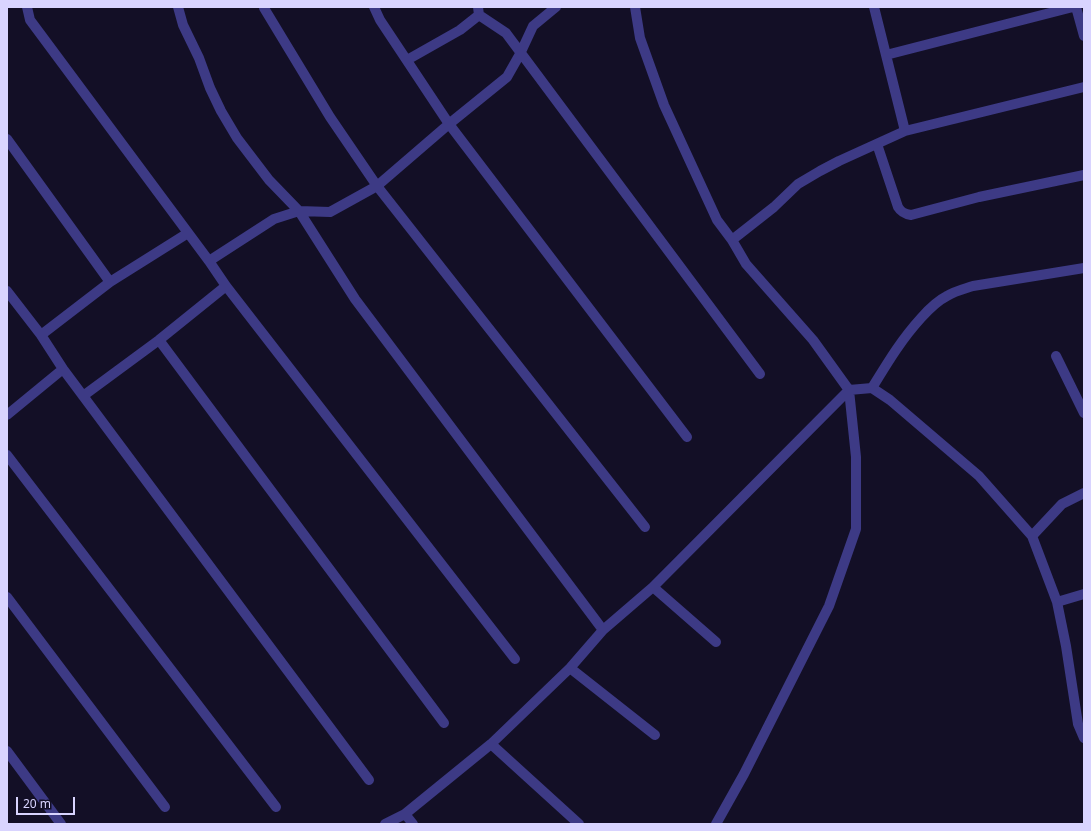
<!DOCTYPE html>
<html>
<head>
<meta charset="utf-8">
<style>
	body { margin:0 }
	#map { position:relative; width:1091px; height:831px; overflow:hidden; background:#130f26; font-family:"Noto Sans",sans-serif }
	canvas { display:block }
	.frame { position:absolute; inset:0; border:8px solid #d9d4ff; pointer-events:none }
	.scale { position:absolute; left:16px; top:797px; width:59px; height:18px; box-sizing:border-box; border:2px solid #d9d4ff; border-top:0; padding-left:5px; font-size:12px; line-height:14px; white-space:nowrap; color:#d9d4ff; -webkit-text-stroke:3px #130f26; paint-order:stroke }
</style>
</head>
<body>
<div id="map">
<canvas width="1091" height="831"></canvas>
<div class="frame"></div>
<div class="scale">20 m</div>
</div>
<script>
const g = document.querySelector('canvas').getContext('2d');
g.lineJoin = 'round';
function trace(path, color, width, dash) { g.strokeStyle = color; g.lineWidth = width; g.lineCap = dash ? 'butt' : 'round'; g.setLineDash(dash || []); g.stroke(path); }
trace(new Path2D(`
	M27 7 30 20 209 261 226 286 515 659
	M178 7 183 25 199 58 210 88 221 111 237 138 269 180 299 211 355 299 603 630
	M374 7 380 20 449 124 687 437
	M478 7 479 15 506 33 760 374
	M635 7 640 38 664 105 717 220 732 240 746 264 813 340 849 390 856 457V529L829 606 744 774 716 824
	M874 7 905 131
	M1076 7 1084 36
	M264 8 330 117 377 186 645 527
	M886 55 1073 7
	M407 60 460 30 479 15
	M7 139 110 282
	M877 144 898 207C901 212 904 214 911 215L979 197 1084 175
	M732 240 774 207 798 184 820 171 839 161 905 131 1084 87
	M209 261 274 219 299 211 330 212 377 186 449 124 507 77 520 54 533 26 556 7
	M7 291 41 335 63 369 369 780
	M41 335 110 282 188 233
	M159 340 444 723
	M1056 356 1084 413
	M872 388 890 400 979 476 1032 536 1057 602 1066 646 1078 724 1084 738
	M83 396 159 340 226 286
	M7 415 63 369
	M7 455 276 807
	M1032 536 1062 504 1084 493
	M653 587 716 642
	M7 597 165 807
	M1057 602 1084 594
	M570 668 655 735
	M491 744 579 824
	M7 751 61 824
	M405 814 413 824
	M385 824 405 814 491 744 570 668 603 630 653 587 849 390 872 388C888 362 901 340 921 318 929 309 937 301 947 296 955 291 964 289 973 286L1084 268`), '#3d3a85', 10);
</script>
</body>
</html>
